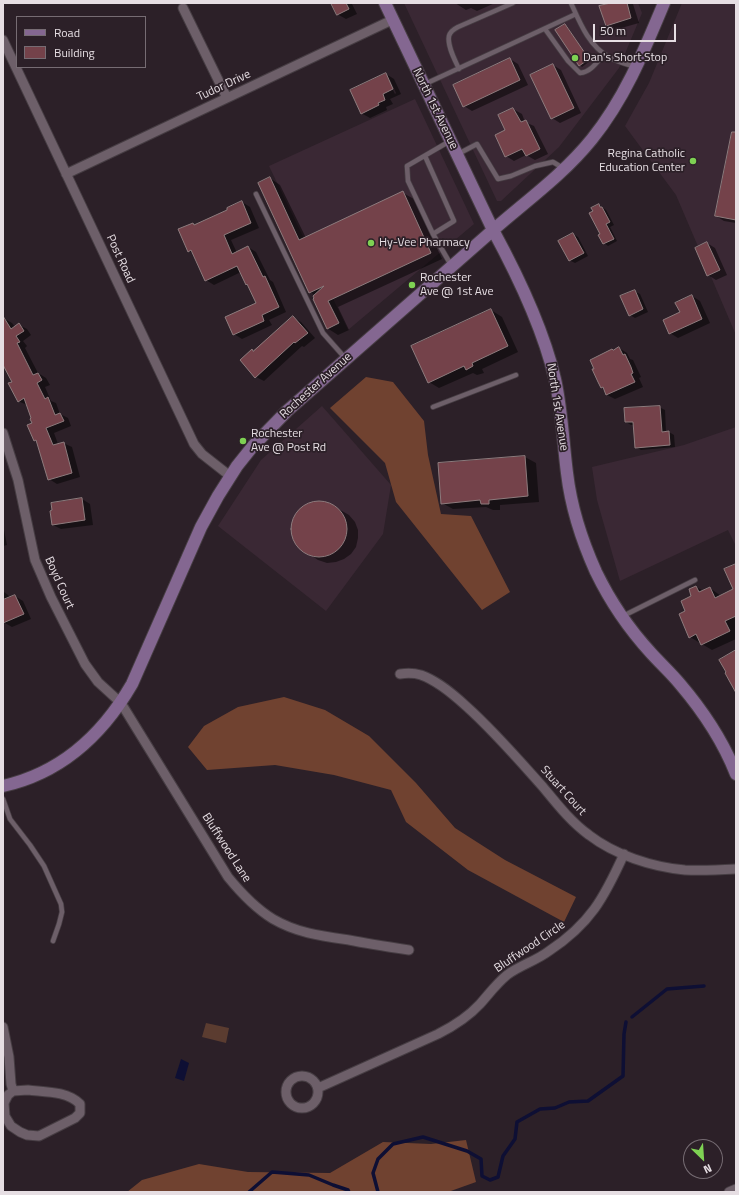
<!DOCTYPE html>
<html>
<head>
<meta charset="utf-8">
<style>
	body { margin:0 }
	#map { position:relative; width:739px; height:1195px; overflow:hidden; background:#2c2028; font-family:"Titillium Web",sans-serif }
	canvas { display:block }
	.frame { position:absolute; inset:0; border:4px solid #e6dee3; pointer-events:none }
	.legend { position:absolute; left:16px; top:16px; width:130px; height:52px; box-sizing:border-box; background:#2c2028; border:1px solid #766c73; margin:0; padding:5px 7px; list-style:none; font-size:12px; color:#e6dee3 }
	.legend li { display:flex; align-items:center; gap:8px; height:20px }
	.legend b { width:20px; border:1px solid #766c73 }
	.north { position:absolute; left:683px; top:1139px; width:40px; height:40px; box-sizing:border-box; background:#2c2028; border:1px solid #766c73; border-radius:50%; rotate:155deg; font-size:11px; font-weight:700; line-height:16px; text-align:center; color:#e6dee3 }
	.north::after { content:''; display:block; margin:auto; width:14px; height:18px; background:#7ed153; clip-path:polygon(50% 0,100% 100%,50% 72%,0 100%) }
	.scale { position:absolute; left:593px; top:24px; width:83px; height:18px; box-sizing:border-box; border:2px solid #e6dee3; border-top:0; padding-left:5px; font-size:12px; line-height:14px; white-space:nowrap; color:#e6dee3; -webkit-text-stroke:3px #2c2028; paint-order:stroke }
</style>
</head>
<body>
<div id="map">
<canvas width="739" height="1195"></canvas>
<div class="frame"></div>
<ul class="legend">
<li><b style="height:5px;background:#846791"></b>Road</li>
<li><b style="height:11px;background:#74424a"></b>Building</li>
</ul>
<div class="north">N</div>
<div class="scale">50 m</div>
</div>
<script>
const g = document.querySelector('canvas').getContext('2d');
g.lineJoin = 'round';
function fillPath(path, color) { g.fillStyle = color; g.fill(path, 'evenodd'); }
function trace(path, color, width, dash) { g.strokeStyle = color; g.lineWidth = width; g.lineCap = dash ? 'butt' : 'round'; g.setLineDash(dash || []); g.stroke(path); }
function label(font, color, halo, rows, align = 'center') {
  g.font = font + ' "Titillium Web",sans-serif'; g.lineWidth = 3.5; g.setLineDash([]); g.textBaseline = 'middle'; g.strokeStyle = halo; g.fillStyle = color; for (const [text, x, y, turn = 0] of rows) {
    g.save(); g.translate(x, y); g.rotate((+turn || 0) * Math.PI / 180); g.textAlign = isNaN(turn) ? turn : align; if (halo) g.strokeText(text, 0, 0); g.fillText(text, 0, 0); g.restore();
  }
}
fillPath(new Path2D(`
	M404 3H638L642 13 619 68 559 147 501 201H497Z
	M682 3H736V335L676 195 625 126 649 83Z
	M415 99 474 224 348 330 269 166Z
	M322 406 391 485 383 534 326 611 218 526 261 460Z
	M736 427V546L728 530 620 581 597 500 592 467 684 445Z`), '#3a2834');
fillPath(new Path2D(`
	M206 1023 229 1028 226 1043 202 1037Z`), '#5b3c30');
fillPath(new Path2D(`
	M366 377 393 382 424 421 428 455 441 514 471 516 510 592 482 610 396 502 385 463 330 408Z
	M284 697 325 710 369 736 416 783 455 828 505 860 576 897 564 922 468 870 406 822 391 790 334 775 275 765 207 770 188 747 204 726 238 707Z
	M466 1140 476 1182 448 1192H127L142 1180 199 1164 248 1172 330 1173 383 1142 431 1144Z`), '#704230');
fillPath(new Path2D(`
	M181 1059 189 1063 184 1081 175 1078Z`), '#0e0f34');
fillPath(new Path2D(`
	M332 3H355L352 4 357 14 346 19 337 14Z
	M455 3H495L477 11 471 8 466 10Z
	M615 3H631L633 4 639 23 614 30 606 26Z
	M565 25 567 26 590 61 582 67 580 65Z
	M510 59 518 64 528 85 472 111 464 106Z
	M553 65 561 70 581 113 560 123 552 118Z
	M386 74 394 79 401 94 390 99 393 104 386 107 387 110 370 118 361 113ZM388 80H390L396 93 395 94Z
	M513 109 522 114 525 122 534 126 548 154 535 160 526 155 514 161 506 156V130Z
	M736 143V223L724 221 716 216Z
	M270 178 280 185 306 238 403 193 414 199 442 259 338 307 349 330 338 335 327 328 315 295 310 292Z
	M242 202 250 207 259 228 231 240 237 253 248 247 256 252 270 280 273 282 286 312 269 320 272 325 242 339 234 334 257 303 241 272 214 285 206 280 193 253 189 251 193 224 195 225 229 211Z
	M599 205 606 210 614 225 610 227 617 241 608 246 604 243 602 234Z
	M573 234 578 237 588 256 575 263 569 260Z
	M707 243 715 248 727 275 716 280 708 275Z
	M634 291 640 294 648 312 635 318 630 315Z
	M692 296 700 301 710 323 678 338 670 333Z
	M491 310 502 317 518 352 482 369 484 373 477 375 473 373 439 388 429 382Z
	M293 317 301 322 315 338 304 347 302 346 264 381 256 377 252 350 254 351Z
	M3 318 12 323 15 327 19 325 27 329 31 335 23 341 27 346 25 348 38 373 46 378 50 385 45 387 51 401 56 403 60 414 68 418 71 426 54 433 58 444 63 443 72 447 80 477 57 484 49 479 38 442 35 440 33 419 27 405 18 401 13 382 3 365Z
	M619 348 627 353 630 359 633 360 641 377 639 378 643 387 615 399 607 395 605 389 601 387Z
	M659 407 665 410 666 432H669L674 435 675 447 641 450 636 447 634 425H631L626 422Z
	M525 457 536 463 539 502 500 505V510H493L486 507 453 509 442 503Z
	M82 499 90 504 93 525 61 529 53 525Z
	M322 501 330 504 349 515 355 522 358 530V538L356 547 351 554 344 559 336 562 327 563 318 560 299 547 294 539 292 530 293 520 297 512 305 505 313 502Z
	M3 525 7 545 3 546Z
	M736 565V627H735L736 639 712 650 690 637 687 611 696 587 704 591 710 588 721 596 735 589Z
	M3 590 4 592 8 595 10 598 15 596 23 601 31 619 12 627 3 622Z`), '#0007');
trace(new Path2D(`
	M632 1017 667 989 704 986
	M249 1192 272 1172 309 1175 333 1185 348 1190 349 1192
	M378 1192 373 1173 378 1159 393 1144 423 1137 467 1151 481 1159 482 1176 490 1180 498 1177 503 1156 515 1139 517 1122 540 1109 555 1108 569 1102 588 1101 623 1076 624 1034 626 1022`), '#0e0f34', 3.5);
const building = new Path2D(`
	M331 3H346L349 9 337 15Z
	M611 3H627L631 18 606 26 599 6Z
	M565 24 589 59 579 66 555 30Z
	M510 58 520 80 463 107 453 85Z
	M553 64 574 108 551 119 530 75Z
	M386 73 393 89 383 94 385 100 378 103 379 105 361 114 350 90Z
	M513 108 521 122 526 120 540 149 526 156 522 149 505 157 495 135 505 130 498 115Z
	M732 132H736V220L715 216Z
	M270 177 299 240 403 191 431 253 328 301 339 323 327 329 313 299 314 298 313 296 324 286 309 293 258 183Z
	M242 201 251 223 224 235 232 254 248 246 263 277 265 276 279 307 262 315 264 321 233 335 225 317 256 303 247 284 246 285 237 266 205 281 191 250 188 252 178 229 193 223 194 225 227 210V208Z
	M599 204 600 207H602L610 222 606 224 614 239 603 244 598 235 600 234 589 213 593 211 591 208Z
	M573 233 584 253 569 261 558 241Z
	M707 242 720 270 707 276 695 248Z
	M635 290 643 309 629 316 620 296Z
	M692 295 702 319 669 334 663 320 680 312 675 303Z
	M491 309 508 346 472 363 473 366 466 370 464 366 428 383 411 346Z
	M3 316 11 329 19 323 24 331 16 336 20 342 17 343 33 375 38 373 42 380 37 383 45 399 48 397 55 415 60 413 64 421 46 428 53 445 64 442 72 473 48 480 36 440 34 441 27 425 32 423 30 419 31 418 24 398 18 402 8 383 12 382 3 365Z
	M293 316 308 333 295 343 294 342 255 378 240 360 252 349 253 351Z
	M619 347 623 355 625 354 631 367 633 373 631 374 635 382 606 395 603 387 601 388 598 382 592 369H594L590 360 612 349 613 350Z
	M660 406 662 432 669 431 670 445 635 448 633 422H625L624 408Z
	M525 456 528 496 489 500V504H481L480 500 441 504 438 463Z
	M82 498 85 520 52 525 50 511 52 510 51 503Z
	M291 529a28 28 0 1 1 56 0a28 28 0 1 1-56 0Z
	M736 564V616L725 621 730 631 701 645 696 634 689 638 679 614 685 611 681 601 691 596 689 589 696 586 699 592 710 587 715 598 733 589 724 569Z
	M15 595 24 614 3 623V600Z
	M736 650V693L725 673 726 672 719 660Z`);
fillPath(building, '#74424a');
trace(building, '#8d7b7d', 1);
const service = new Path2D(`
	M571 3C580 23 589 46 609 57 617 62 627 64 636 67
	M545 29 568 61 580 73C591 72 597 62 604 54
	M459 69C455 60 447 46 449 36 450 32 454 29 458 27L513 3
	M425 84 576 14
	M450 141 407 166 408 181 433 234 451 265
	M458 154 477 144 498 179 511 176 535 166 553 162 563 168
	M425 156 454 221 433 234
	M256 194 323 333 346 359
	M433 407 516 375
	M623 616 695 580
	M3 799 10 819 30 845 44 866 61 904 62 912 59 924 53 941`);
const minor = new Path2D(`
	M183 8 227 98
	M3 40 194 444 202 454 230 476
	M66 174 392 20
	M3 433 18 480 35 560 51 597 85 664 98 682 121 703 228 877C241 893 255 908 273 919 297 933 321 936 349 940 369 944 389 947 409 950
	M400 674C407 673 414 673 421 675 438 681 453 694 466 706 494 731 518 759 543 787 557 804 571 822 589 835 615 855 652 867 685 870 702 871 719 870 736 869
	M3 1027 9 1057 11 1084 13 1091
	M286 1092a16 16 0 1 1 32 0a16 16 0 1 1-32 0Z
	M318 1088 438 1034C454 1026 468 1017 480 1004 489 994 496 984 507 975 520 965 536 961 549 951 590 924 604 898 624 854
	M28 1090C45 1092 67 1091 80 1104V1113L75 1118 39 1136 27 1135 20 1132 11 1126 5 1116 4 1103 8 1095 13 1091Z
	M729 1192 736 1189`);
const secondary = new Path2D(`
	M385 3 493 230C518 276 543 328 555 379 562 410 563 442 567 473 571 507 582 541 596 572 610 601 629 629 651 653 660 663 671 673 680 684 703 711 723 741 736 774
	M3 786C61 773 103 734 132 684L201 527 218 496 237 466 253 446 287 411C356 351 424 290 492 231 526 201 563 175 592 139 625 98 644 51 664 3`);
trace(service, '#463d43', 6);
trace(minor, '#463d43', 11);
trace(secondary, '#463d43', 14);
trace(service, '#6d5f69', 4.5);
trace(minor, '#6d5f69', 9);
trace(secondary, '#846791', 12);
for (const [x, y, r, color] of [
	[575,58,4,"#7ed153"],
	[693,161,4,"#7ed153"],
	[371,243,4,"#7ed153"],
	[412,285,4,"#7ed153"],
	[243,441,4,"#7ed153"]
]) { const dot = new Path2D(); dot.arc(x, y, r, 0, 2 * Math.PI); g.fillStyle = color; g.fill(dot); trace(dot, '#2c2028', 1.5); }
label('12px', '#e6dee3', '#2c2028', [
	["Dan's Short Stop",583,58],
	["Regina Catholic",685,154,"right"],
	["Education Center",685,168,"right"],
	["Hy-Vee Pharmacy",379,243],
	["Rochester",420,278],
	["Ave @ 1st Ave",420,292],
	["Rochester",251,434],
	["Ave @ Post Rd",251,448]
], 'left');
label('12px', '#e6dee3', '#2c2028', [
	["Tudor Drive",224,86,-25],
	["North 1st Avenue",435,109,64],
	["Post Road",120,259,65],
	["Rochester Avenue",316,386,-42],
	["North 1st Avenue",557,407,81],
	["Boyd Court",59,583,66],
	["Stuart Court",563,791,48],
	["Bluffwood Lane",226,848,57],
	["Bluffwood Circle",530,947,-34]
]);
</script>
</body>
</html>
